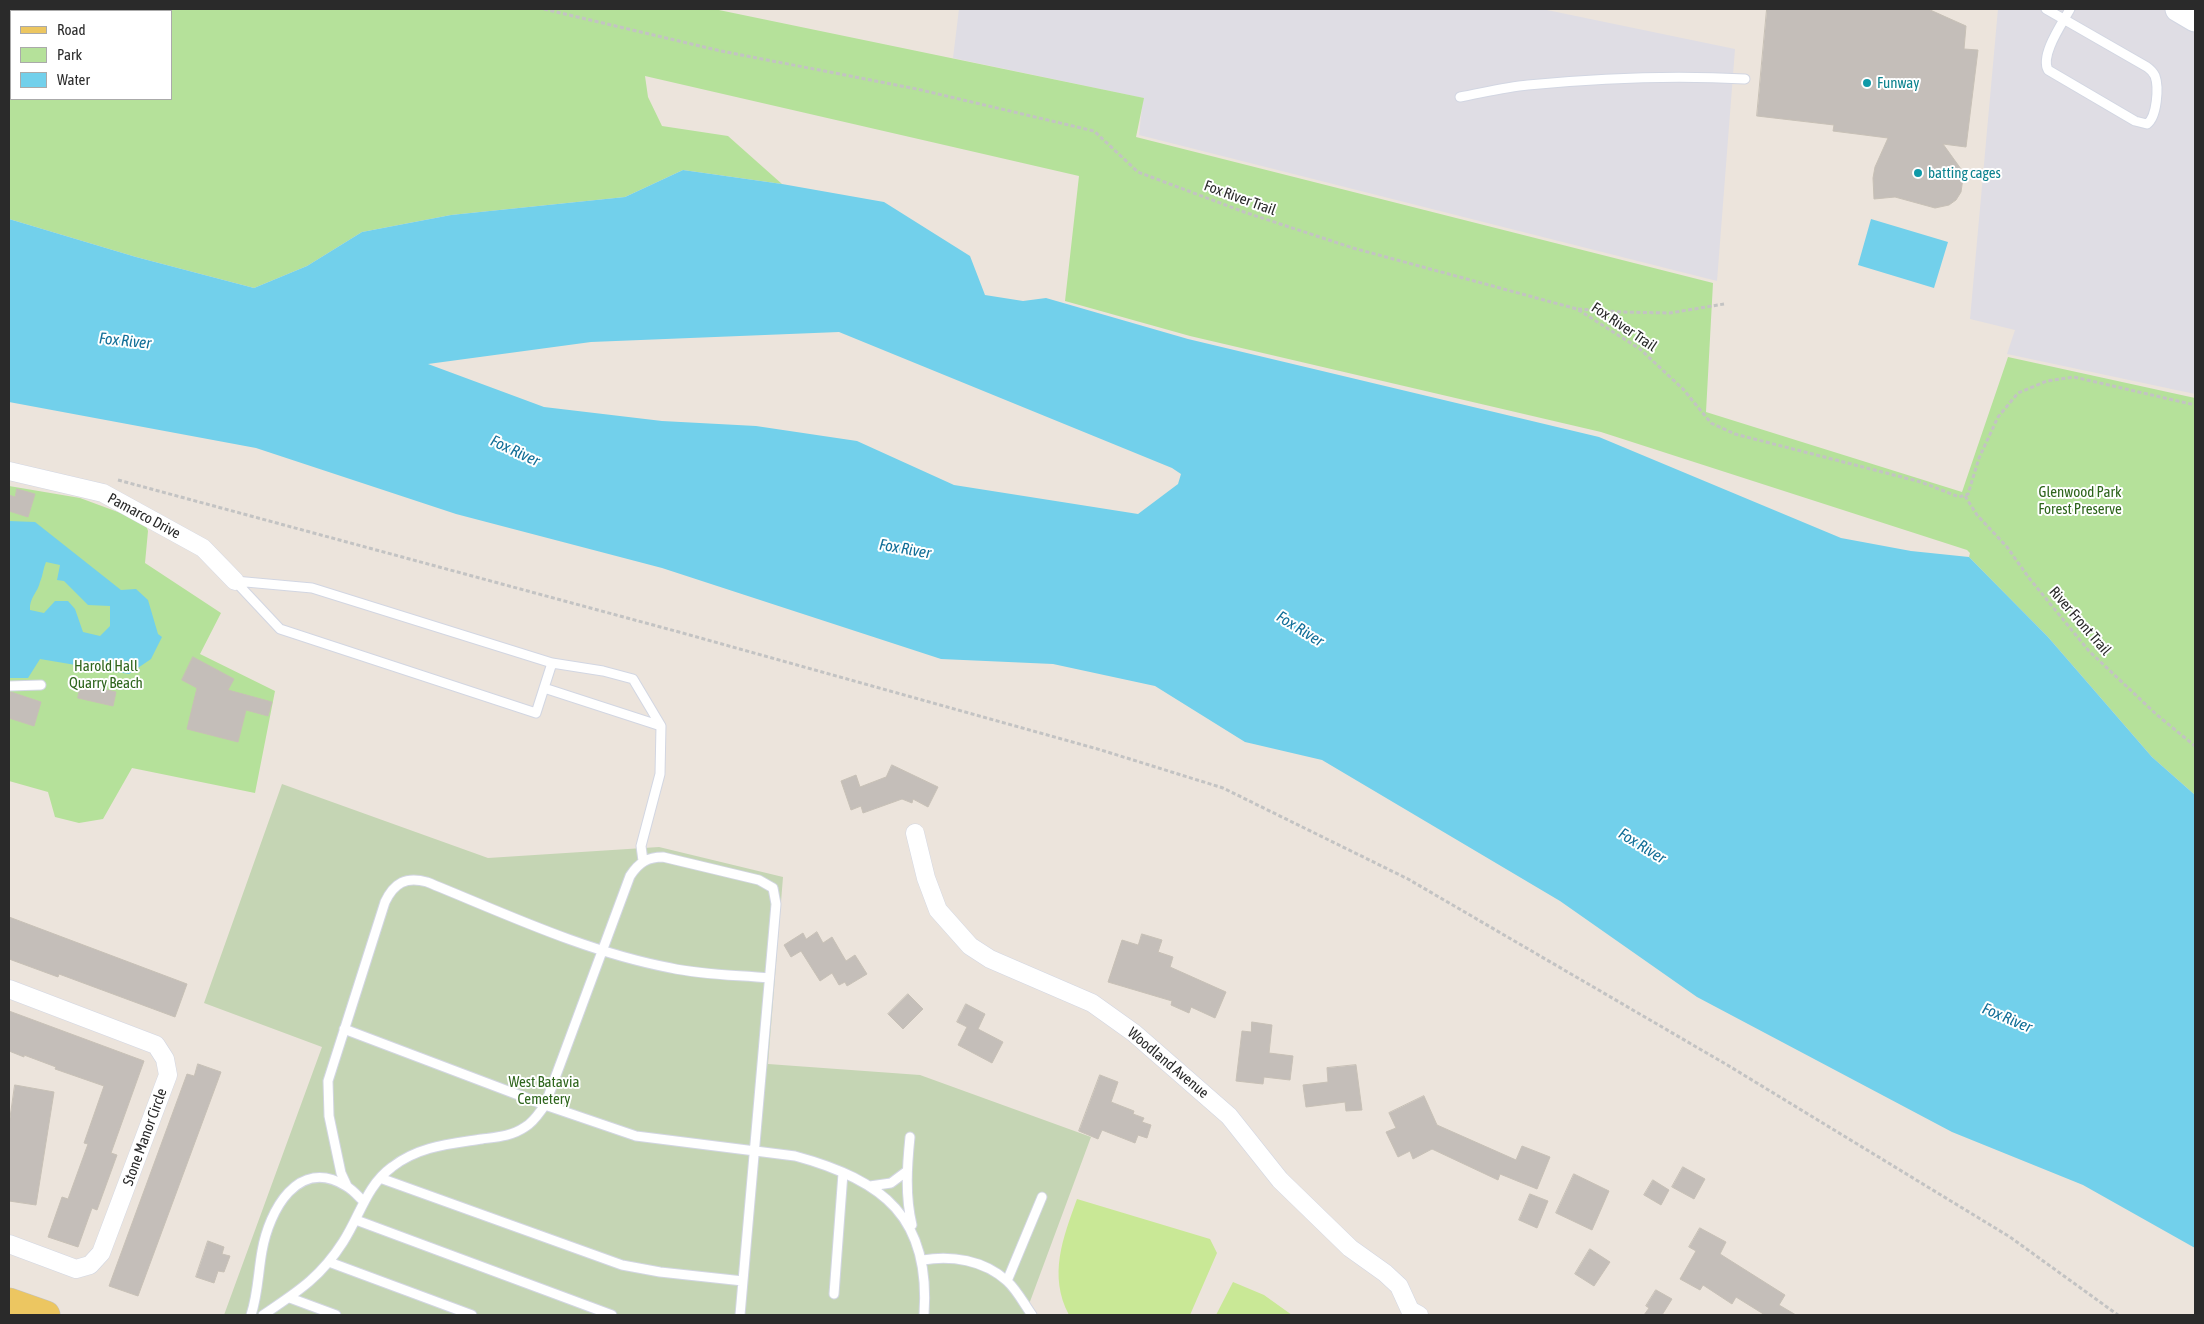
<!DOCTYPE html>
<html>
<head>
<meta charset="utf-8">
<style>
	body { margin:0 }
	#map { position:relative; width:2204px; height:1324px; overflow:hidden; background:#ece4dc; font-family:"Asap Condensed",sans-serif }
	canvas { display:block }
	.frame { position:absolute; inset:0; border:10px solid #2a2a2a; pointer-events:none }
	.legend { position:absolute; left:10px; top:10px; width:162px; height:90px; box-sizing:border-box; background:#fff; border:1px solid #aaa; margin:0; padding:6px 9px; list-style:none; font-size:15px; color:#2a2a2a }
	.legend li { display:flex; align-items:center; gap:10px; height:25px }
	.legend b { width:25px; border:1px solid #aaa }
</style>
</head>
<body>
<div id="map">
<canvas width="2204" height="1324"></canvas>
<div class="frame"></div>
<ul class="legend">
<li><b style="height:6px;background:#ecc661"></b>Road</li>
<li><b style="height:14px;background:#b5e19a"></b>Park</li>
<li><b style="height:14px;background:#72d0eb"></b>Water</li>
</ul>
</div>
<script>
const g = document.querySelector('canvas').getContext('2d');
g.lineJoin = 'round';
function fillPath(path, color) { g.fillStyle = color; g.fill(path, 'evenodd'); }
function trace(path, color, width, dash) { g.strokeStyle = color; g.lineWidth = width; g.lineCap = dash ? 'butt' : 'round'; g.setLineDash(dash || []); g.stroke(path); }
function label(font, color, halo, rows, align = 'center') {
  g.font = font + ' "Asap Condensed",sans-serif'; g.lineWidth = 4; g.setLineDash([]); g.textBaseline = 'middle'; g.strokeStyle = halo; g.fillStyle = color; for (const [text, x, y, turn = 0] of rows) {
    g.save(); g.translate(x, y); g.rotate((+turn || 0) * Math.PI / 180); g.textAlign = isNaN(turn) ? turn : align; if (halo) g.strokeText(text, 0, 0); g.fillText(text, 0, 0); g.restore();
  }
}
fillPath(new Path2D(`
	M959 9H1542L1735 49 1717 281 1139 135 1143 98 953 58Z
	M1998 9H2172L2195 21V394L2007 354 2015 330 1970 319Z`), '#dfdde4');
fillPath(new Path2D(`
	M9 9H714L1144 98 1136 137 1713 283 1706 412 1962 492 2008 357 2195 398V795L2152 757 2048 637 1969 557 1970 553 1967 550 1601 432 1190 336 1065 301 1079 176 645 76 648 97 662 126 728 136 782 184 683 170 625 197 451 215 362 232 307 266 254 288 136 257 9 219ZM11 11H171V99H11Z
	M9 486 80 498 145 522 148 531 145 563 221 613 200 654 275 691 255 793 132 768 103 819 79 823 55 817 48 792 9 781Z`), '#b5e19a');
fillPath(new Path2D(`
	M282 784 488 858 659 847 783 877 768 1064 920 1075 1091 1137 1025 1315H224L322 1047 204 1003Z`), '#c5d5b4');
fillPath(new Path2D(`
	M1077 1199 1210 1239 1217 1253 1190 1315H1069C1048 1275 1063 1238 1077 1199Z
	M1233 1282 1264 1295 1292 1315H1216Z`), '#c9e896');
fillPath(new Path2D(`
	M683 170 782 184 884 202 970 256 985 295 1023 301 1046 298 1188 339 1599 437 1841 538 1911 551 1969 557 2048 637 2152 757 2195 795V1248L2083 1185 1952 1132 1697 997 1560 901 1322 760 1245 742 1155 686 1053 664 941 659 662 568 456 514 256 448 9 402V219L136 257 254 288 307 266 362 232 451 215 625 197ZM839 332 1172 468 1181 474 1178 484 1138 514 954 485 857 441 756 426 662 421 544 407 428 364 591 342Z
	M1871 219 1948 242 1934 288 1858 265Z
	M9 521 35 522 121 590 136 589 148 600 158 634 162 637 151 659 129 674 40 659 28 678H9ZM46 562 60 565 57 580 64 581 88 605 110 606V626L100 636 83 632 75 609 68 601H55L44 613 30 610C29 598 38 592 40 582 43 575 43 569 46 562Z`), '#72d0eb');
const building = new Path2D(`
	M1767 9H1928L1966 26 1964 49 1978 50 1966 147 1943 144 1961 169 1963 178 1961 192 1956 200 1949 205 1935 208 1895 197 1874 199 1873 178 1875 167 1888 138 1833 131 1834 125 1757 116Z
	M17 489 35 494 28 517 9 511V495L15 497Z
	M193 657 234 679 228 690 272 702 268 716 246 710 238 742 187 729 197 688 182 680Z
	M81 684 116 692 113 706 78 698Z
	M11 692 41 702 34 726 9 718V700Z
	M892 765 938 787 928 807 913 799 912 803 902 799 863 813 861 806 851 810 841 781 856 775 860 787 886 777Z
	M9 917 187 984 175 1017 59 974 58 977 9 959Z
	M817 932 823 943 832 937 846 961 855 955 867 974 847 986 845 982 839 985 832 973 820 981 801 951 791 957 784 945 803 933 806 939Z
	M1142 934 1162 940 1158 952 1173 957 1170 967 1226 992 1215 1018 1191 1007 1189 1013 1171 1005 1172 1001 1108 982 1122 940 1138 945Z
	M908 994 923 1009 903 1029 888 1014Z
	M966 1004 985 1014 978 1029 1003 1042 992 1063 958 1045 967 1027 957 1022Z
	M9 1011 144 1061 111 1153 117 1155 97 1210 92 1208 78 1247 48 1237 62 1197 68 1199 88 1144 84 1143 104 1086 55 1069 56 1067 24 1055V1057L9 1051Z
	M1252 1022 1272 1025 1269 1053 1293 1056 1290 1080 1264 1077 1263 1084 1236 1081 1242 1031 1251 1032Z
	M198 1064 221 1072 138 1296 109 1286 187 1074 194 1076Z
	M1356 1065 1362 1110 1346 1111 1345 1102 1306 1107 1303 1085 1328 1082 1327 1068Z
	M1100 1075 1118 1082 1111 1102 1134 1111 1133 1114 1144 1118 1142 1122 1151 1125 1147 1138 1138 1135 1135 1143 1102 1130 1098 1139 1079 1131Z
	M15 1085 54 1092 36 1205 9 1201V1125Z
	M1424 1096 1437 1125 1516 1160 1522 1146 1550 1157 1537 1189 1500 1174 1498 1180 1432 1149 1413 1159 1410 1151 1398 1157 1386 1132 1396 1128 1389 1113Z
	M1683 1167 1705 1179 1694 1199 1672 1187Z
	M1574 1174 1609 1191 1592 1230 1556 1213Z
	M1653 1180 1669 1190 1661 1205 1644 1195Z
	M1530 1194 1548 1201 1537 1228 1519 1220Z
	M1700 1228 1726 1242 1720 1254 1785 1295 1779 1305 1796 1315H1765L1736 1297 1732 1304 1703 1285 1700 1290 1680 1279 1696 1251 1689 1247Z
	M208 1241 224 1247 222 1254 230 1256 224 1272 218 1271 214 1283 196 1277Z
	M1590 1249 1610 1262 1594 1286 1575 1274Z
	M1656 1290 1672 1299 1662 1315H1644L1649 1308 1646 1306Z`);
fillPath(building, '#c4beb9');
trace(building, '#c7c0b6', 1);
const lane = new Path2D(`
	M2046 9 2147 67C2150 69 2153 72 2155 76 2159 87 2157 117 2147 124L2135 121 2048 70C2040 55 2062 24 2070 9
	M1460 97C1482 93 1505 87 1528 85 1600 78 1673 75 1745 79
	M235 581 312 588 552 663 603 671 633 679 661 726 660 774 641 846 643 861
	M235 581 280 629 536 713 552 663
	M9 686 41 685
	M544 688 661 726
	M344 1029 545 1105 636 1136 795 1156C884 1180 931 1218 924 1315
	M910 1137C907 1166 905 1196 912 1225
	M380 1178 622 1265 660 1272 743 1281
	M347 1186 341 1173 329 1116 328 1081 385 902C394 883 406 876 427 882 506 914 586 952 671 968 703 975 737 975 769 978
	M870 1186 891 1183 907 1171
	M356 1220 612 1315
	M923 1260C951 1255 984 1260 1007 1281 1017 1290 1024 1304 1032 1315
	M329 1262 472 1315
	M1007 1281 1042 1197
	M834 1294 843 1173
	M290 1298 336 1315
	M251 1315C258 1294 258 1273 262 1251 269 1211 298 1156 346 1186 352 1189 358 1196 363 1201
	M263 1315C297 1292 320 1278 343 1242 360 1216 366 1186 392 1167 419 1146 450 1144 482 1139 497 1137 512 1136 525 1127 534 1122 539 1113 545 1105L630 876C639 862 648 857 663 857L759 880 773 888 776 904 740 1315`);
const street = new Path2D(`
	M9 471 103 493 203 548 235 581
	M915 833 926 878 938 910 970 946 990 959 1092 1003 1134 1033 1229 1116 1280 1180 1350 1248 1385 1273 1399 1286 1410 1310 1419 1315
	M9 989 156 1045 165 1059 168 1075 101 1253 90 1265 76 1269 9 1244`);
const secondary = new Path2D(`
	M2178 9 2195 19`);
const primary = new Path2D(`
	M9 1302 46 1315`);
trace(lane, '#d2d6e2', 11);
trace(street, '#d2d6e2', 19);
trace(secondary, '#d2d6e2', 27);
trace(primary, '#c3c3c3', 29);
trace(new Path2D(`
	M544 9 721 51 917 89 1094 131 1138 172 1244 212 1353 248 1577 309 1640 349 1683 389 1711 423 1735 434 1921 482 1959 497 1968 494 1979 458 1998 417 2018 393 2047 381 2074 377 2195 405
	M1578 309 1620 312 1670 313 1724 304
	M118 480 679 632 1101 750 1223 788 1408 879 1729 1066 2010 1237 2118 1315
	M1965 496 1977 515 2007 547 2029 578 2089 651 2157 715 2195 746`), '#c3c3c3', 3, [4, 2.5]);
trace(lane, '#fff', 9);
trace(street, '#fff', 18);
trace(secondary, '#fff', 25);
trace(primary, '#ecc661', 28);
for (const [x, y, r, color] of [
	[1867,83,5,"#0f9aa8"],
	[1918,173,5,"#0f9aa8"]
]) { const dot = new Path2D(); dot.arc(x, y, r, 0, 2 * Math.PI); g.fillStyle = color; g.fill(dot); trace(dot, '#fff', 2); }
label('15px', '#0d838f', '#fff', [
	["Funway",1877,83],
	["batting cages",1928,173]
], 'left');
label('15px', '#2a2a2a', '#fff', [
	["Fox River Trail",1240,198,20],
	["Fox River Trail",1624,327,34],
	["Pamarco Drive",144,516,28],
	["River Front Trail",2080,621,49],
	["Woodland Avenue",1168,1063,40],
	["Stone Manor Circle",145,1137,-70]
]);
label('15px', '#2e651c', '#fff', [
	["Glenwood Park",2080,492],
	["Forest Preserve",2080,509],
	["Harold Hall",106,666],
	["Quarry Beach",106,683],
	["West Batavia",544,1082],
	["Cemetery",544,1099]
]);
label('italic 16px', '#116e97', '#fff', [
	["Fox River",125,341,6],
	["Fox River",515,451,25],
	["Fox River",905,549,10],
	["Fox River",1300,629,32],
	["Fox River",1642,846,32],
	["Fox River",2007,1018,23]
]);
</script>
</body>
</html>
